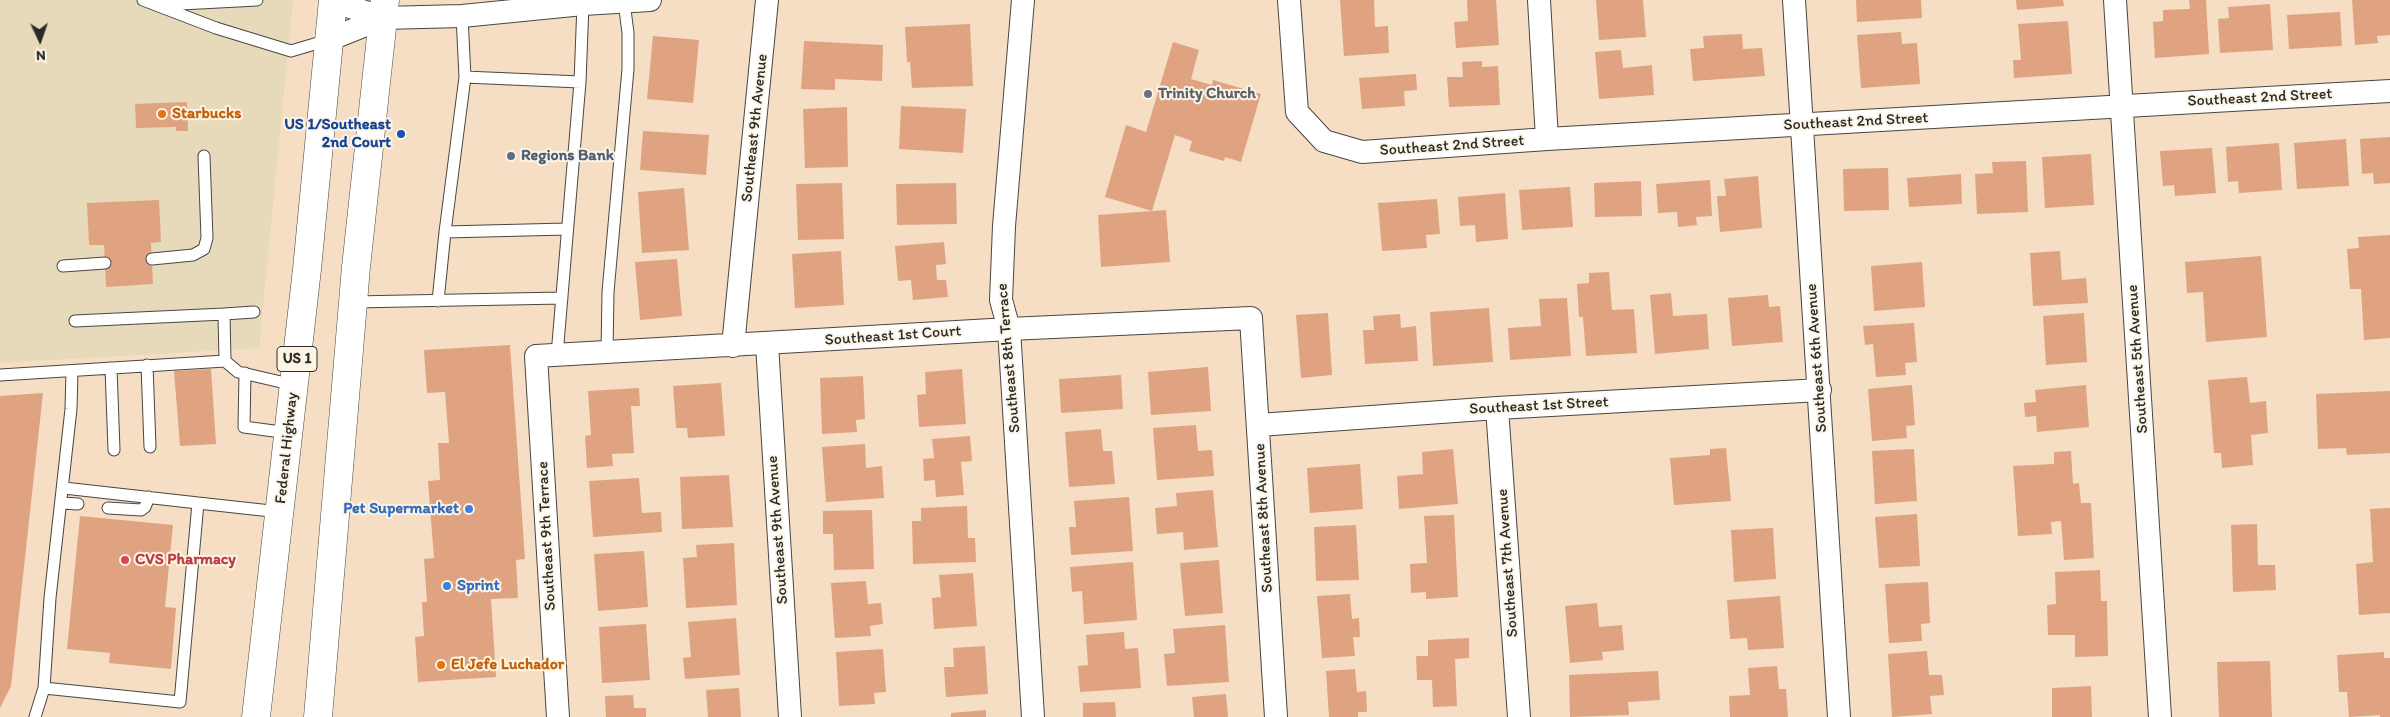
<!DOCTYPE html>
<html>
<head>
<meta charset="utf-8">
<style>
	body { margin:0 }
	#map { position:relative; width:2390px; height:717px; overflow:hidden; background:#f5dec3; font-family:Itim,sans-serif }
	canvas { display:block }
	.north { position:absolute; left:15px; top:15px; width:50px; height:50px; -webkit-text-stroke:4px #fcf5e5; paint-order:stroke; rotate:177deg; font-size:14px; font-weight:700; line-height:20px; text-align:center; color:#2b2b2b }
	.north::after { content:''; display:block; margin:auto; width:18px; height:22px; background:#2b2b2b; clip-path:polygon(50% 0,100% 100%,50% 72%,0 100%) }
</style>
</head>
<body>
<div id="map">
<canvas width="2390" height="717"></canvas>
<div class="north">N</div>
</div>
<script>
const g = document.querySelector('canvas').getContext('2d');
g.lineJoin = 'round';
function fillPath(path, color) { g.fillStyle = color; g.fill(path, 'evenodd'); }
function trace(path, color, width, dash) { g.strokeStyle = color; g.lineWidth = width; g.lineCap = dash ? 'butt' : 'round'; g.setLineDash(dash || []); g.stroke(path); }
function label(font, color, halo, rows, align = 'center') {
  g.font = font + ' Itim,sans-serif'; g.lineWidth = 4; g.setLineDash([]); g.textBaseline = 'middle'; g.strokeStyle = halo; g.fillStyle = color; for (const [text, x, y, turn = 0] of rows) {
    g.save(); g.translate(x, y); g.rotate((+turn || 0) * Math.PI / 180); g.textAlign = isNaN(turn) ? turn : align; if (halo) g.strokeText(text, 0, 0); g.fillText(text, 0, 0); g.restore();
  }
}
fillPath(new Path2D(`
	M0 0H293L259 348 0 363Z`), '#e7daba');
fillPath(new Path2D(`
	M1340 0H1374L1375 27 1388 26 1389 53 1344 56Z
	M1467 0H1496L1499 45 1456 48 1454 22 1468 21Z
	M1596 0H1643L1646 37 1599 40Z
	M1856 0H1921L1922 18 1857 22Z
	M2016 0H2063L2064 6 2017 10Z
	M2189 0H2206L2209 54 2155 58 2153 22 2163 21V10L2190 9Z
	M2352 0H2390V35L2377 36 2378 43 2355 45Z
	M2270 4 2273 50 2220 53 2218 19 2229 18 2228 7Z
	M2340 12 2342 46 2289 49 2287 15Z
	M2068 21 2072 74 2014 78 2013 60H2021L2018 24Z
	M970 24 973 86 912 88 910 62H907L905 27Z
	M1901 32 1902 44 1917 43 1920 84 1861 88 1857 35Z
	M1742 34 1743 49 1762 48 1765 76 1693 81 1690 49 1704 48 1703 36Z
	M653 36 699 40 693 103 647 99Z
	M804 41 883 45 882 81 835 79V90L801 89Z
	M1173 42 1199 50 1191 79 1212 85 1213 80 1261 94 1241 162 1225 157 1224 161 1189 151 1192 141 1175 135 1152 211 1105 197 1126 125 1146 132Z
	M1621 50 1623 68 1652 65 1654 95 1599 99 1595 52Z
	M1482 61V67L1498 66 1500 105 1449 107 1447 77H1463L1462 62Z
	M1416 74 1417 90 1404 91 1405 106 1362 109 1359 78Z
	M187 102 188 131H176V127L136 128 135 104Z
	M901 106 966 109 963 153 899 149Z
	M847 107 848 167 805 168 803 109Z
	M643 131 709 135 706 175 640 170Z
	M2390 137V183L2374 184 2373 173 2362 174 2360 139Z
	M2346 139 2349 186 2297 189 2294 143Z
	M2279 143 2282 190 2239 193 2238 181 2228 182 2226 147Z
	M2212 148 2216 193 2175 196 2174 185 2163 186 2160 151Z
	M2091 154 2094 205 2045 208 2042 157Z
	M2026 161 2028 212 1977 214 1975 174 1993 173 1992 162Z
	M1888 168 1889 210 1844 211 1843 169Z
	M1961 174 1962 204 1909 207 1907 178Z
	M1758 176 1762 228 1720 232 1717 196H1726L1724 179Z
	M1710 180 1712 216 1696 217 1697 225 1678 227 1677 212 1658 213 1656 184Z
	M1641 181 1642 216 1595 217 1594 183Z
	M842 183 844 239 798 240 796 184Z
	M956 183 957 224 897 225 896 184Z
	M1570 187 1573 227 1522 230 1519 190Z
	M684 188 689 250 642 253 638 192Z
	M1505 193 1508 239 1476 242 1475 225 1460 226 1458 197Z
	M1437 199 1440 234 1426 235 1427 248 1382 251 1378 203Z
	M159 200 161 242 151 243 153 284 106 287 104 245H89L87 203Z
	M1166 210 1170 262 1101 267 1098 215Z
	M2390 235V338L2364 340 2361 289H2350L2347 249 2359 248 2358 237Z
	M944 242 946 264 936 265 937 280H946L948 297 913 300 911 280 898 281 895 246Z
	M841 251 844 305 795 308 792 254Z
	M2060 251 2062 280 2086 278 2088 303 2033 306 2030 253Z
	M2261 256 2267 337 2206 342 2203 292 2187 293 2185 262Z
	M677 259 682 316 640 320 635 262Z
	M1922 262 1925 307 1874 311 1871 266Z
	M1609 272 1612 310 1634 309 1637 353 1586 356 1583 317H1579L1577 284 1589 283V273Z
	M1671 293 1673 316 1707 314 1709 349 1655 354 1650 295Z
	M1768 295 1769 307 1780 306 1783 342 1732 346 1728 298Z
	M1567 298 1571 356 1510 360 1508 328 1541 326 1539 299Z
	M1489 308 1493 362 1433 366 1430 312Z
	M1328 313 1332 375 1301 378 1296 315Z
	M2084 313 2087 362 2046 365 2043 316Z
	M1400 314 1401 328 1416 326 1418 361 1365 364 1363 330H1374L1373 316Z
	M1914 323 1917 362 1905 363 1906 375 1876 377 1873 344 1865 345 1863 326Z
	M510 345 525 559 516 560 518 598 491 599 496 677 418 682 415 637 424 636 422 602H427L424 559 434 558 428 481 440 480 438 443H449L445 392 427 393 424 350Z
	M1208 367 1211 411 1151 415 1148 372Z
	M211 369 216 444 180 446 174 371Z
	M962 369 966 424 919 427 917 395 926 394 925 372Z
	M1121 375 1123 409 1061 413 1059 379Z
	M863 376 865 419 856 420 857 432 822 434 820 378Z
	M2247 377 2250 403 2266 401 2268 433 2251 435 2253 465 2222 468 2221 453H2214L2208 380Z
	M721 383 725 436 688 438 687 428H676L673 386Z
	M1912 385 1915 425 1906 426 1907 438 1872 441 1868 389Z
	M2086 385 2089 427 2037 432 2036 416 2025 417 2024 403 2036 402 2035 390Z
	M639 388 640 406H631L634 453 612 454 613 466 587 468 585 436 591 435 588 391Z
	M2390 391V453L2347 455 2346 448 2318 449 2316 394Z
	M43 393 11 686 0 708V396Z
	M1196 425 1198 451 1212 450 1214 476 1157 480 1153 428Z
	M1101 429 1103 451H1112L1115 484 1069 487 1065 432Z
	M970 436 972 461 961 462 964 495 936 497 935 480 924 481 923 459 934 458 932 439Z
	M865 444 866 468 882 466 884 498 826 502 822 447Z
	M1726 448 1731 501 1674 505 1670 458 1710 455V449Z
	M1453 449 1458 504 1399 509 1397 476 1423 474 1422 452Z
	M1914 449 1917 501 1875 504 1872 451Z
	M2071 451 2073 484 2079 483 2081 503H2091L2094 558 2064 560 2061 521 2051 522 2052 534 2018 536 2013 466 2054 464V452Z
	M1360 464 1363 509 1310 513 1307 468Z
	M729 475 733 527 682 529 680 477Z
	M639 478 642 513 661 512 662 532 593 537 589 481Z
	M1213 490 1218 547 1184 550 1183 532 1157 534 1155 508 1177 506 1176 493Z
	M1129 497 1133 551 1071 555 1069 527H1076L1074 501Z
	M967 506 968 538H975L976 562 913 564 912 521H921V508Z
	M2390 508V613L2359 615 2356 564 2373 562 2370 509Z
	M872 510 874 569 834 570 833 534H823V511Z
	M1917 514 1920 566 1879 568 1875 517Z
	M1454 515 1458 597 1426 599V592L1411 593 1410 564 1427 563 1424 516Z
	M80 516 173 525 165 607 176 608 171 669 109 663 110 653 67 649Z
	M2257 524 2258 565H2275L2276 590 2233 592 2231 525Z
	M1356 525 1359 580 1316 581 1314 527Z
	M1773 528 1776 579 1734 582 1731 530Z
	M734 543 737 605 686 608 683 558 697 557 696 545Z
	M644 551 648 607 598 611 594 554Z
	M1219 560 1223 613 1185 616 1180 563Z
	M1133 562 1137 620 1084 624 1082 591 1072 592 1070 567Z
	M2100 570 2101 601H2107L2108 656 2075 657V635H2048L2047 605 2056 604 2055 572Z
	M973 573 977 626 934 629 932 598 941 597 939 575Z
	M866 581 868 604 881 603 883 624 870 626 871 636 835 638 831 583Z
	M1928 582 1930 623 1921 624 1922 641 1889 643 1885 584Z
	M1350 594 1352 619 1359 618 1360 637H1353L1355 656 1322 658 1317 596Z
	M1780 596 1784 648 1748 650 1747 638 1730 639 1727 600Z
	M1597 603 1599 627 1622 625 1624 650 1602 652 1603 660 1570 663 1565 606Z
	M736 618 740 675 685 679 683 658 691 657 688 622Z
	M646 624 650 680 602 683 599 627Z
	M1225 625 1229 682 1167 686 1164 654 1175 653 1173 629Z
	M1124 632 1125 649 1138 648 1141 688 1080 692 1078 666 1088 665 1086 635Z
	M1469 638V658L1455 659 1457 706 1433 707 1432 680H1417L1416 656H1428V640Z
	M985 646 988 694 946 697 944 667H954L953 648Z
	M883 649 886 692 874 693 875 704 839 706 836 652Z
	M1927 651 1929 675H1942L1944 695 1930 696 1932 714 1892 717 1888 654Z
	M2384 652V658H2390V717H2380V715L2349 717 2347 692H2339L2337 655Z
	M2270 661 2272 717H2219L2217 662Z
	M1777 666 1779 689H1786L1788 717H1730L1729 696 1750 695 1748 668Z
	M1355 669 1357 692 1366 691 1367 712H1358V717H1329L1326 671Z
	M1658 671 1660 700 1628 702 1629 715 1570 717 1569 675Z
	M2091 686 2092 717H2052V688Z
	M739 688 741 717H708L706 690Z
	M1226 694 1228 717H1194L1192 697Z
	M633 695 634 708H646V717H606L605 696Z
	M1115 702 1116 717H1083V703Z
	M986 710V717H951V713Z`), '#e0a381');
const service = new Path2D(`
	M143 0 216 28 291 51 328 40
	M162 5 257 0
	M462 16 465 77 580 82 583 4
	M445 232 465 77
	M152 259 193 255 204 249 207 238 204 156
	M63 266 105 263
	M438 301 445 232 567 229
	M354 302 562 298
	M224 314 254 312
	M75 321 224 314 225 361 238 372 294 385
	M607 352 608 292 628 69V33L624 2
	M557 355 580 82
	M147 365 150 447
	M111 368 114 450
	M245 373 244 427 289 433
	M0 375 225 361
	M64 488 198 503
	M62 503 78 504
	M108 508 141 510 145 507 149 497
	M44 688 180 702 198 503 280 512
	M35 717 44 688 50 598 71 409 72 371`);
const minor = new Path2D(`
	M1023 0 1004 226 1001 300 1009 329 1033 717
	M1289 0 1297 112 1324 141 1362 152 1547 139 2390 91
	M1539 0 1547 139
	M1794 0 1839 717
	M2115 0 2160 717
	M333 1 383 18 462 16 583 4 650 0
	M328 40 383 18
	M767 344 790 717
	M733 346 767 0
	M1497 408 1519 717
	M1259 425 1497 408 1820 390
	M558 717 536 356 1009 329 1251 318 1276 717`);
const primary = new Path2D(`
	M256 717 307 269 333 0
	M318 717 356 267 385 0`);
trace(service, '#494642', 13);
trace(minor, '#494642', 24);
trace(primary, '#494642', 29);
trace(service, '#fff', 11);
trace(minor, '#fff', 22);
trace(primary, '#fff', 28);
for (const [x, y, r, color] of [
	[1148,94,5,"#6b7280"],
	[162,114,5,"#e8710a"],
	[401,134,5,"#1a4fb4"],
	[511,156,5,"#5c6f8a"],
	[469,509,5,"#3f7fe0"],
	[125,560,5,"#e0444e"],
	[447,586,5,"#3f7fe0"],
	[441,665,5,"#e8710a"]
]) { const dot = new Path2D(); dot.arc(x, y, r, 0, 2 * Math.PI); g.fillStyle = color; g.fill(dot); trace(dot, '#fcf5e5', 2); }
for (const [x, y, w] of [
	[297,359,40]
]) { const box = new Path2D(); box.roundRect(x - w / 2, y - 12.5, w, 25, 4); g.fillStyle = '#fcf5e5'; g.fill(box); trace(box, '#2b2b2b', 1); }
label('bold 15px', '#2b2b2b', null, [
	["US 1",297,359]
]);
label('bold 16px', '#5b616d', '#fcf5e5', [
	["Trinity Church",1158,94]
], 'left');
label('16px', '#2b2b2b', '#fcf5e5', [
	["Southeast 2nd Street",2260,98,-3],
	["Southeast 2nd Street",1856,122,-3],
	["Southeast 9th Avenue",755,128,-84],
	["Southeast 2nd Street",1452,146,-4],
	["Southeast 1st Court",893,336,-4],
	["Southeast 8th Terrace",1009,358,-95],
	["Southeast 6th Avenue",1817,358,-94],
	["Southeast 5th Avenue",2138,359,-94],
	["Southeast 1st Street",1539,406,-3],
	["Federal Highway",287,448,-84],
	["Southeast 8th Avenue",1264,518,-93],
	["Southeast 9th Avenue",778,530,-94],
	["Southeast 9th Terrace",547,536,-93],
	["Southeast 7th Avenue",1508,563,-94]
]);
label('bold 16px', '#c56008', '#fcf5e5', [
	["Starbucks",172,114],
	["El Jefe Luchador",451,665]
], 'left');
label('bold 16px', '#164399', '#fcf5e5', [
	["US 1/Southeast",391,125],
	["2nd Court",391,143]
], 'right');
label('bold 16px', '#4e5e75', '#fcf5e5', [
	["Regions Bank",521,156]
], 'left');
label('bold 16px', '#366cbe', '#fcf5e5', [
	["Pet Supermarket",459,509],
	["Sprint",457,586,"left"]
], 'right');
label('bold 16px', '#be3a42', '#fcf5e5', [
	["CVS Pharmacy",135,560]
], 'left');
</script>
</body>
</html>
